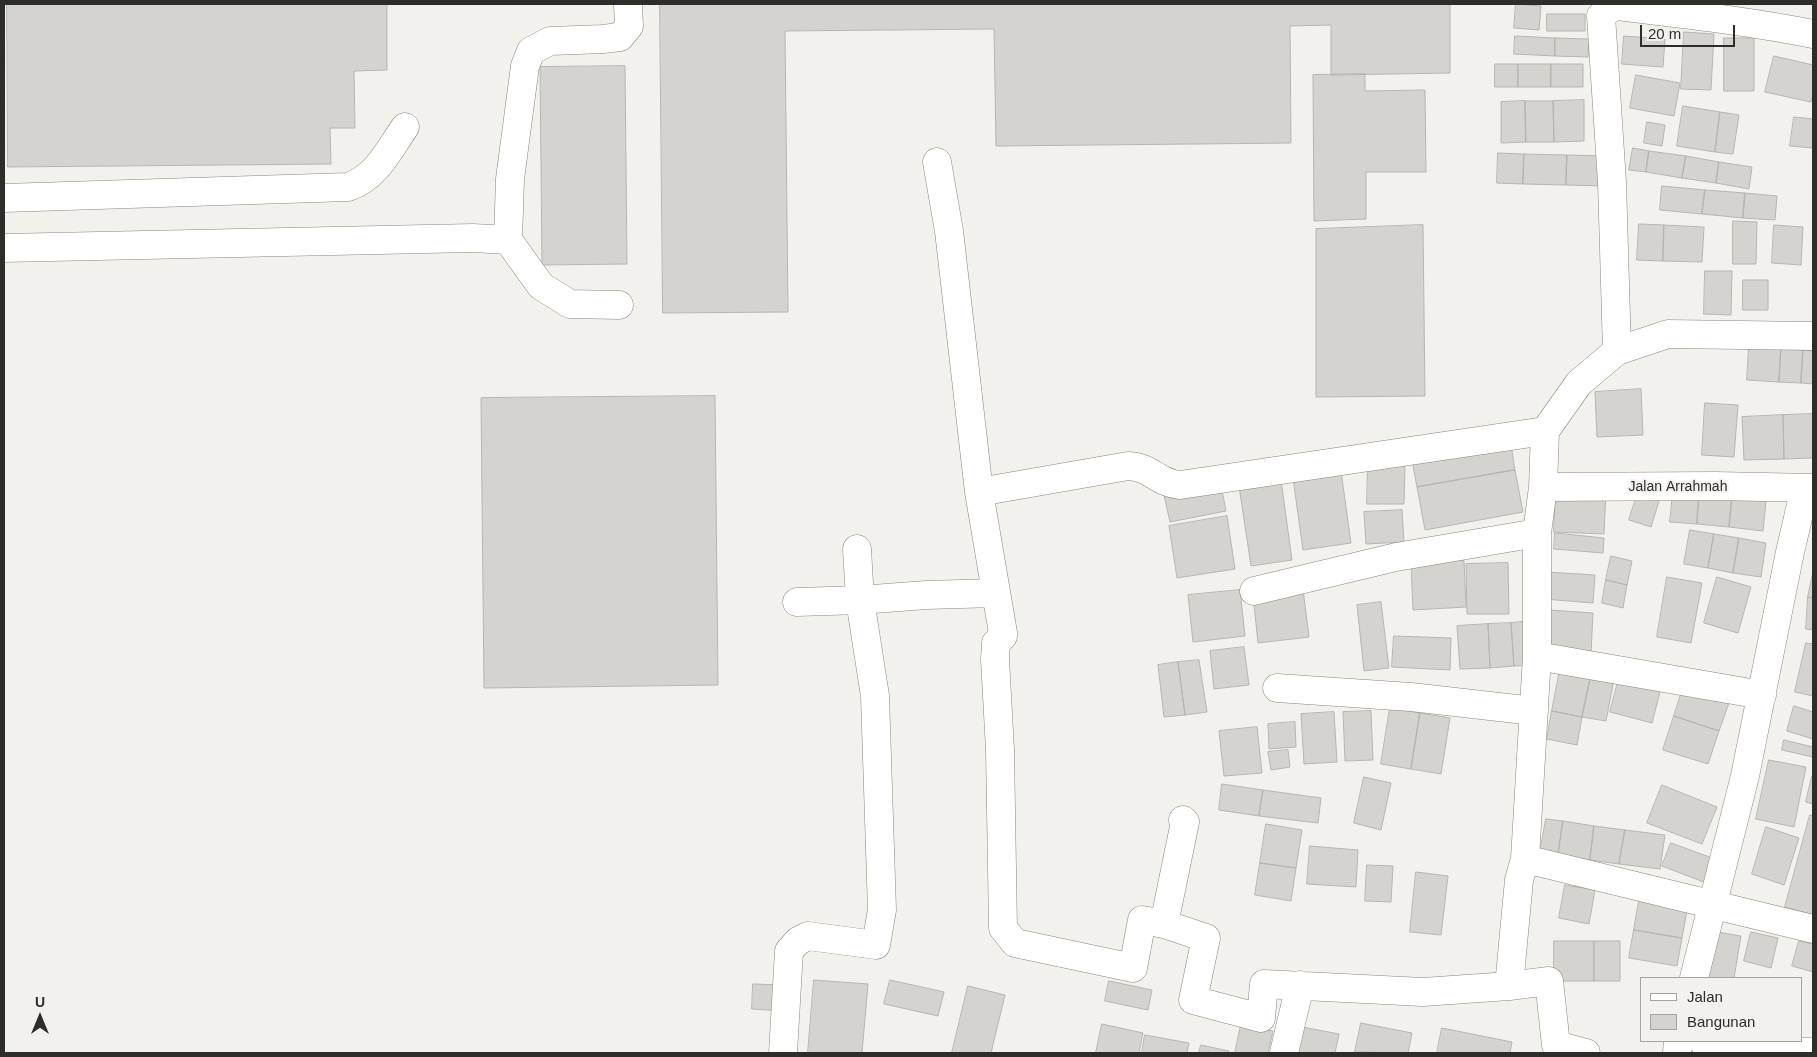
<!DOCTYPE html>
<html>
<head>
<meta charset="utf-8">
<style>
	body { margin:0 }
	#map { position:relative; width:1817px; height:1057px; overflow:hidden; background:#f3f1eb; font-family:Helvetica,sans-serif }
	canvas { display:block }
	.frame { position:absolute; inset:0; border:5px solid #2d2d2a; pointer-events:none }
	.legend { position:absolute; left:1640px; top:977px; width:162px; height:65px; box-sizing:border-box; background:#f3f1eb; border:1px solid #a4a39e; margin:0; padding:6px 9px; list-style:none; font-size:15px; color:#2d2d2a }
	.legend li { display:flex; align-items:center; gap:10px; height:25px }
	.legend b { width:25px; border:1px solid #a4a39e }
	.north { position:absolute; left:15px; top:992px; width:50px; height:50px; -webkit-text-stroke:4px #f3f1eb; paint-order:stroke; rotate:0deg; font-size:14px; font-weight:700; line-height:20px; text-align:center; color:#2d2d2a }
	.north::after { content:''; display:block; margin:auto; width:18px; height:22px; background:#2d2d2a; clip-path:polygon(50% 0,100% 100%,50% 72%,0 100%) }
	.scale { position:absolute; left:1640px; top:25px; width:95px; height:22px; box-sizing:border-box; border:2px solid #2d2d2a; border-top:0; padding-left:6px; font-size:15px; line-height:18px; white-space:nowrap; color:#2d2d2a; -webkit-text-stroke:4px #f3f1eb; paint-order:stroke }
</style>
</head>
<body>
<div id="map">
<canvas width="1817" height="1057"></canvas>
<div class="frame"></div>
<ul class="legend">
<li><b style="height:6px;background:#fff"></b>Jalan</li>
<li><b style="height:14px;background:#d4d3cd"></b>Bangunan</li>
</ul>
<div class="north">U</div>
<div class="scale">20 m</div>
</div>
<script>
const g = document.querySelector('canvas').getContext('2d');
g.lineJoin = 'round';
function fillPath(path, color) { g.fillStyle = color; g.fill(path, 'evenodd'); }
function trace(path, color, width, dash) { g.strokeStyle = color; g.lineWidth = width; g.lineCap = dash ? 'butt' : 'round'; g.setLineDash(dash || []); g.stroke(path); }
function label(font, color, halo, rows, align = 'center') {
  g.font = font + ' Helvetica,sans-serif'; g.lineWidth = 4; g.setLineDash([]); g.textBaseline = 'middle'; g.strokeStyle = halo; g.fillStyle = color; for (const [text, x, y, turn = 0] of rows) {
    g.save(); g.translate(x, y); g.rotate((+turn || 0) * Math.PI / 180); g.textAlign = isNaN(turn) ? turn : align; if (halo) g.strokeText(text, 0, 0); g.fillText(text, 0, 0); g.restore();
  }
}
const building = new Path2D(`
	M7 4H387V70L354 71 355 128H330L331 164 8 167Z
	M660 4H1450V73L1331 75V25L1290 26 1291 143 996 146 994 29 785 31 788 312 663 313Z
	M1516 4 1541 6 1539 30 1514 28Z
	M1547 14H1585V31H1547Z
	M1684 32 1714 34 1711 90 1681 89Z
	M1515 36 1555 38V56L1514 54Z
	M1624 36 1665 39 1663 67 1622 64Z
	M1555 38 1589 39 1588 57 1555 56Z
	M1724 38H1754V91H1724Z
	M1774 56 1813 65V94L1811 102 1765 92Z
	M1495 64H1518V87H1495Z
	M1518 64H1551V87H1518Z
	M1551 64H1583V87H1551Z
	M625 66 627 264 542 265 540 67Z
	M1365 74V91L1425 90 1426 172H1366V219L1314 221 1313 75Z
	M1636 75 1680 83 1674 116 1630 108Z
	M1584 100V141L1554 142 1553 101Z
	M1525 101H1553L1554 142H1526Z
	M1525 101 1526 142 1501 143V102Z
	M1683 106 1720 112 1715 152 1677 146Z
	M1720 112 1739 115 1733 154 1715 152Z
	M1794 117 1813 119V148L1790 146Z
	M1647 122 1665 125 1662 146 1644 143Z
	M1633 148 1649 151 1646 172 1629 170Z
	M1649 151 1686 156 1682 178 1646 172Z
	M1498 153 1524 154 1523 184 1497 183Z
	M1524 154 1567 155 1566 185 1523 184Z
	M1567 155 1604 156 1603 186 1566 185Z
	M1686 156 1719 162 1716 183 1682 178Z
	M1719 162 1752 167 1749 189 1716 183Z
	M1662 186 1705 190 1702 214 1660 210Z
	M1705 190 1745 193 1743 218 1702 214Z
	M1745 193 1777 196 1775 220 1743 218Z
	M1733 221 1757 222 1756 264H1733Z
	M1639 224 1664 225 1663 261 1637 260Z
	M1423 225 1425 396 1316 397V229Z
	M1664 225 1704 227 1702 262 1663 261Z
	M1774 225 1803 227 1801 265 1772 263Z
	M1705 271H1732L1731 315 1704 314Z
	M1743 280H1768V310H1743Z
	M1749 347 1781 349 1779 382 1747 380Z
	M1781 349 1803 350 1801 383 1779 382Z
	M1803 350 1813 351V384L1801 383Z
	M1641 389 1643 435 1597 437 1595 392Z
	M715 396 718 685 484 688 481 398Z
	M1705 403 1738 405 1734 457 1702 455Z
	M1813 414V458L1784 459 1783 415Z
	M1783 415 1784 459 1744 460 1742 417Z
	M1510 438 1515 470 1417 487 1411 455Z
	M1340 464 1351 543 1303 550 1292 471Z
	M1368 464H1405L1404 504H1367Z
	M1515 470 1523 512 1425 530 1417 487Z
	M1220 480 1226 511 1170 522 1163 491Z
	M1281 480 1292 560 1251 566 1239 486Z
	M1556 488 1606 490 1604 534 1554 532Z
	M1638 492 1660 498 1651 527 1629 520Z
	M1673 493 1699 495 1697 524 1670 522Z
	M1699 495 1732 498 1729 527 1697 524Z
	M1732 498 1766 501 1763 531 1729 527Z
	M1402 510 1404 542 1366 544 1364 512Z
	M1227 516 1235 569 1177 578 1169 526Z
	M1690 530 1714 534 1708 568 1684 564Z
	M1555 533 1604 538 1603 553 1554 549Z
	M1714 534 1739 538 1733 573 1708 568Z
	M1739 538 1766 543 1761 577 1733 573Z
	M1611 556 1632 561 1627 585 1606 580Z
	M1464 561 1466 607 1413 610 1411 564Z
	M1508 563 1509 614H1467L1466 564Z
	M1546 572 1595 575 1593 603 1544 599Z
	M1813 572V598L1808 597Z
	M1667 577 1702 583 1691 643 1657 637Z
	M1717 577 1751 587 1738 633 1704 623Z
	M1606 580 1627 585 1623 608 1602 603Z
	M1303 589 1309 637 1258 643 1253 595Z
	M1240 590 1245 636 1193 642 1188 595Z
	M1808 597 1813 598V630L1806 629Z
	M1381 602 1389 668 1364 671 1357 605Z
	M1549 610 1593 613 1591 653 1546 649Z
	M1532 621 1535 665 1514 666 1511 623Z
	M1511 623 1514 666 1490 668 1488 624Z
	M1488 624 1490 668 1460 669 1457 626Z
	M1394 636 1451 638 1450 670 1392 667Z
	M1806 643 1813 644V696L1795 692Z
	M1244 647 1249 685 1214 689 1210 651Z
	M1199 660 1207 712 1185 715 1178 662Z
	M1178 662 1185 715 1164 717 1158 665Z
	M1560 669 1591 675 1582 717 1552 711Z
	M1591 675 1614 679 1606 721 1582 717Z
	M1619 678 1661 688 1652 723 1610 712Z
	M1683 688 1729 703 1719 731 1674 716Z
	M1794 706 1813 712V739L1787 731Z
	M1390 708 1420 713 1411 769 1381 764Z
	M1371 711 1373 760 1345 761 1343 712Z
	M1552 711 1582 717 1577 745 1547 739Z
	M1334 712 1337 762 1304 764 1301 714Z
	M1420 713 1450 718 1441 774 1411 769Z
	M1674 716 1719 731 1708 764 1663 750Z
	M1295 722 1296 747 1269 749 1268 724Z
	M1257 727 1262 773 1224 776 1219 731Z
	M1784 740 1813 747V757L1782 750Z
	M1288 750 1290 767 1271 770 1268 752Z
	M1769 760 1806 767 1794 827 1756 819Z
	M1812 776H1813V804L1806 802Z
	M1364 777 1391 783 1381 830 1354 823Z
	M1222 784 1263 790 1259 816 1219 810Z
	M1662 785 1717 807 1702 844 1647 823Z
	M1263 790 1321 798 1318 823 1259 816Z
	M1810 815 1813 816V915L1785 907Z
	M1546 819 1563 821 1558 855 1540 853Z
	M1563 821 1594 826 1590 860 1558 855Z
	M1266 824 1302 830 1296 868 1260 863Z
	M1594 826 1625 830 1619 864 1590 860Z
	M1766 827 1799 838 1784 885 1752 874Z
	M1625 830 1665 835 1660 869 1619 864Z
	M1671 843 1723 862 1714 886 1662 866Z
	M1310 846 1358 850 1356 887 1307 884Z
	M1260 863 1296 868 1291 901 1255 895Z
	M1367 865 1393 866 1391 902 1365 901Z
	M1416 872 1448 876 1441 935 1410 932Z
	M1565 885 1595 890 1589 924 1559 918Z
	M1639 901 1687 910 1682 938 1634 930Z
	M1634 930 1682 938 1677 966 1629 958Z
	M1711 931 1741 936 1734 978H1703Z
	M1751 932 1778 938 1771 968 1744 961Z
	M1554 941H1594V981H1554Z
	M1594 941H1620V981H1594Z
	M1799 941 1813 944V972L1792 966Z
	M814 980 868 984 862 1053H808Z
	M890 980 944 992 938 1016 884 1004Z
	M1109 981 1152 990 1148 1010 1105 1001Z
	M753 984 784 985 782 1011 752 1009Z
	M968 986 1005 995 991 1053H952Z
	M1361 1023 1412 1033 1408 1053 1355 1052Z
	M1102 1024 1143 1033 1139 1053H1096Z
	M1241 1025 1273 1031 1268 1053H1235Z
	M1297 1026 1339 1034 1335 1053H1291Z
	M1442 1028 1512 1042 1510 1053H1437Z
	M1145 1035 1189 1043 1187 1053H1142Z
	M1201 1045 1229 1051 1228 1053H1199Z`);
fillPath(building, '#d4d3cd');
trace(building, '#b7b5af', 1);
const minor = new Path2D(`
	M937 162 949 231 979 492 1128 466C1152 467 1157 483 1180 485L1545 431
	M4 198 348 187C377 177 388 151 405 127
	M508 240 541 286 570 304 619 305
	M4 248 473 238 508 240 510 179 525 66 531 51 550 41 603 39 620 37 629 26 628 4
	M1617 351 1612 182 1601 16 1611 8 1617 6C1683 14 1748 21 1813 34
	M1543 487 1715 486 1813 488
	M979 492 1003 633V636L996 643 995 659 1000 750 1003 928 1015 943 1133 968 1142 920 1164 924
	M1254 591 1396 557 1537 533
	M797 602 860 600 926 595 996 593
	M1537 656 1762 695
	M1277 688 1411 697 1534 711
	M1183 820 1185 822 1164 924 1206 938 1193 1000 1261 1018 1264 984 1423 992 1509 986 1549 981 1556 1045 1586 1053
	M1525 859 1813 929
	M1694 978 1745 776 1790 552 1805 488
	M1509 986 1519 880 1525 859 1537 656V533L1543 487 1545 431 1579 383 1617 351 1668 334 1813 336
	M1702 1041 1791 1052H1813
	M783 1053 789 951 798 941 808 936 876 945 882 910 875 696 860 600 857 549
	M1284 1053 1300 985
	M1677 1053 1678 1041`);
trace(minor, '#888681', 29);
trace(minor, '#fff', 28);
label('14px', '#2d2d2a', '#f3f1eb', [
	["Jalan Arrahmah",1678,487]
]);
</script>
</body>
</html>
